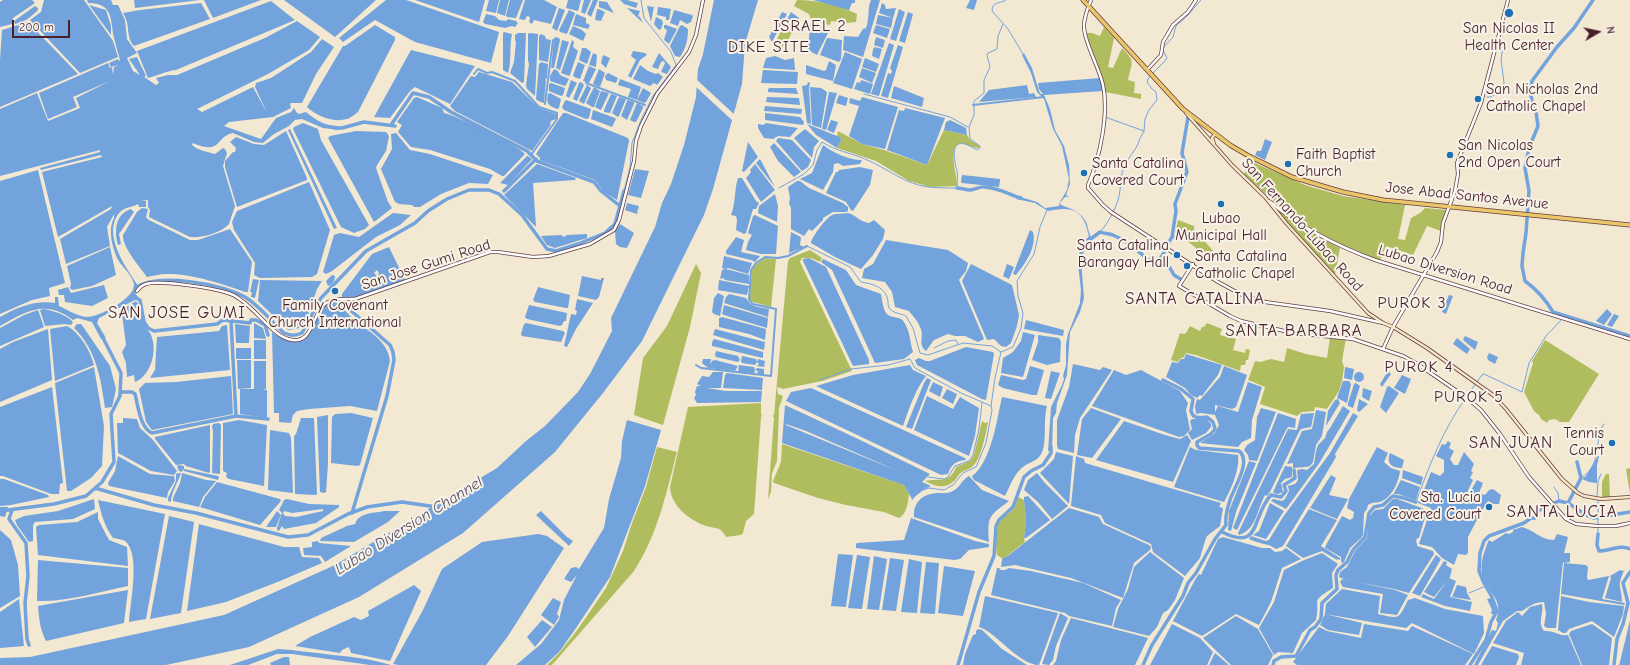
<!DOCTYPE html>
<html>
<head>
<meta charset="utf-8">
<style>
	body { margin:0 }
	#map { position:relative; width:1630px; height:665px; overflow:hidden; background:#f3e8d1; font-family:"Comic Neue",sans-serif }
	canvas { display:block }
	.north { position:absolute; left:1578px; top:12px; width:40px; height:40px; -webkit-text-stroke:3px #f7f3e8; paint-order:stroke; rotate:81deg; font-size:11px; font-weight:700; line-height:16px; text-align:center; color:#4a1f2b }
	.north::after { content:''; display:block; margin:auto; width:14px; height:18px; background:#4a1f2b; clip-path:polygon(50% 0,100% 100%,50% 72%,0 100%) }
	.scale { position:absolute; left:12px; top:20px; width:58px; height:18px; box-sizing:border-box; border:2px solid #4a1f2b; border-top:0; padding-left:5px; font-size:12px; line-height:14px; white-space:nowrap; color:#4a1f2b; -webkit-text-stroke:3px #f7f3e8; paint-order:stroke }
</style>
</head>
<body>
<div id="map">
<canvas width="1630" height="665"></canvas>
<div class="north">N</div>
<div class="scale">200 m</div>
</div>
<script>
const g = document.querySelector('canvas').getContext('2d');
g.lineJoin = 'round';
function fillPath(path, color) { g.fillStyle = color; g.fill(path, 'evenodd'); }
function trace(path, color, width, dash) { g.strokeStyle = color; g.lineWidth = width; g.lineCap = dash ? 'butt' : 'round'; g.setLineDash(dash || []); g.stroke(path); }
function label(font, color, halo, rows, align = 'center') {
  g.font = font + ' "Comic Neue",sans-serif'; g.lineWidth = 4; g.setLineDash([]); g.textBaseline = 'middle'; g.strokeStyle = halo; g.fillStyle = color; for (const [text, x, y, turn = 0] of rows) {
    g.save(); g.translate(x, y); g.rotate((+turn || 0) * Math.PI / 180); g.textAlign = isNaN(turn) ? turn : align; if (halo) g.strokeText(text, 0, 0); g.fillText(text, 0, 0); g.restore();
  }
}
fillPath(new Path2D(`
	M797 0C818 0 839 5 857 14L856 22 846 23 831 21 830 25 812 22 809 14 794 6Z
	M785 23 793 29 787 43 779 50 773 47Z
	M1104 27 1114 38 1108 67 1113 68 1122 48C1136 62 1132 61 1128 80L1135 82 1134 93 1141 94V99L1105 92 1102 77 1086 33H1092L1100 36Z
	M944 130 967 135 970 140 980 146 979 148H976L961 143 956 146C950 158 957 173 957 186L930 187 909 181 876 161 837 148 842 138 837 136 838 131 862 144 884 150 927 165Z
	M1246 159 1305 185 1343 196 1405 205 1398 239 1405 240 1411 218 1420 213 1425 208 1447 210 1441 231 1427 226 1413 255 1386 246 1380 260 1375 258C1321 238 1285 215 1244 174L1247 169 1242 165Z
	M1274 206 1300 226 1340 248 1335 275 1286 222Z
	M1178 220 1194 226V229L1215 253 1210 258 1196 249V248L1182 237 1188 236 1194 239 1195 236 1189 234H1175Z
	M810 250 822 258 820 262 811 258H802L800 262 852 371 822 381 783 389 777 387 778 394 783 396 779 408 777 461 772 473 771 492 768 499 774 417 772 416 774 415 788 261 790 258Z
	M765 258 776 259 771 307 753 302 749 299 752 270 755 265Z
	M696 264 701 273 690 327 663 425 634 415 643 358 667 326Z
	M1207 323 1222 329 1220 335 1236 339 1233 350 1245 353 1246 349 1250 350 1248 360H1246L1245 365H1241L1240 371 1196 355 1186 353 1183 358H1181L1178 362 1171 360 1180 333 1184 334 1186 333 1190 326 1200 331 1202 327H1204Z
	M1330 337 1346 338 1342 361 1344 367 1342 381 1339 391 1327 409 1315 407 1314 411 1302 412 1297 416 1260 404 1265 387 1248 380 1255 361 1260 362 1271 359 1284 362 1287 348 1306 354 1327 358Z
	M1545 340 1599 374 1569 422H1560L1555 419 1549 420 1547 423 1541 419 1540 416 1534 411 1524 392 1533 363 1532 361Z
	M761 403V414L762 416 761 417 754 514 746 521 743 533 741 535 726 537C720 526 717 529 706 526 689 520 671 506 670 487L688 407Z
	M982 421 985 423 988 422C986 433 981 459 973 466 970 469 965 470 962 472 958 474 957 479 954 481 944 490 935 486 925 481 939 478 950 484 956 467L970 461 974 455Z
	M782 444 904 485 909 494C908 502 907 514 899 518L884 512 846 505 818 498 774 483 773 481 781 462Z
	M657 447 677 452C666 494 658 534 634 571L552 665H547L560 652 578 629 606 588 623 551 632 523 646 487Z
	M1630 468V494L1626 469Z
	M1606 474H1609L1610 497H1602V482Z
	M1018 497 1024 500 1026 521 1024 538 1025 542 1003 559 997 555C996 547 995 527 1000 521 1010 509 1014 515 1018 497Z`), '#b0bd5f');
fillPath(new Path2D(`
	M3 0H32L35 3 13 18 12 24 0 27V2Z
	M44 0H84L113 41 118 57 80 73 30 20 41 12Z
	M87 0H111L113 5H118L125 20 127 39 137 53 127 58 133 71 140 75 129 59 137 57 146 76 144 77 156 85 159 83 156 78 168 75H177L265 38 297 21 320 37 309 50 268 74 197 109 202 112 253 87 267 113 255 87 256 83 271 78 311 52 322 39 334 47 316 74 302 103H291L290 104 291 108 273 117 229 122 224 126 261 139 276 118 291 112 294 108 297 113 299 114 306 112C317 121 323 125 338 126L339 130 323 128 302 119 295 120 289 126 274 134 263 143 254 142 233 133C216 136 221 156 193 143L192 145C197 150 208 152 215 154L223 148 225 149 227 153 223 166 235 206 229 224C221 233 202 238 190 237L149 217 150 210 148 207V200L141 201H146V207H139L138 204C133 207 126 207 121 211 100 232 126 268 139 287L135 293 139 298 99 318 97 323 106 338 101 339 92 322 77 318 73 320C46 299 26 311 0 326V317C18 307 35 300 55 303V297H58L59 306C67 310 78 316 87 317 99 317 136 298 134 284 132 276 125 269 120 263 113 252 107 230 114 218V214L107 227 110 246 66 264 60 239 111 209 112 206 58 237 42 172 102 157 101 155 41 170 40 168 100 152V150L0 176V109L37 93 48 121 80 108 76 98 110 81 73 97 77 107 48 119 39 93 108 63 110 68 112 67 113 75 114 67 118 65 111 67 109 63 118 59 119 61 120 60C118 53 116 46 114 38 110 20 114 3 88 3Z
	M134 0H200L135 8Z
	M204 0H261L213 18Z
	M284 0H376L335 37Z
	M386 0H406L499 32 491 63 415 42 375 20 343 42 339 38Z
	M415 0H485L479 22Z
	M489 0H499L496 13 486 11Z
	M500 0H509L505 16 497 13Z
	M510 0H523L516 18 507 17 506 15Z
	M525 0H544L557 7 551 24 534 20 532 24 529 22 530 17 527 16 525 20 519 19Z
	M568 0H581L578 11 566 8Z
	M584 0H591L585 14 581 12Z
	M593 0H598L591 17 587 14Z
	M620 0H627L638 3 636 8 624 4Z
	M714 0H758L745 44 742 84 713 189 704 215 642 341 603 393 555 452 463 533 359 597 249 647 166 665H0V658L30 657 224 615 335 565 497 468 526 441 545 426 578 392 590 374 612 331 611 318 655 227 662 203 671 184 684 145 696 97 698 69 703 54Z
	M813 0H855V3H852L849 10Z
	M871 0H880L863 57 843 50 844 36 858 37 863 29 866 28C870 18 867 8 871 0Z
	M970 0H977L974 10 966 8Z
	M271 1 295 20 176 70C165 71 158 76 148 78L137 51Z
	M599 1 607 2 614 13 599 7Z
	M201 3 210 19 134 46C125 36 131 25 123 13L140 10Z
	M882 3 885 5 886 9 896 8 893 18 879 13Z
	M89 5 106 10 111 26V35Z
	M35 6 38 8V10C31 17 25 22 15 24L14 21Z
	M647 6 654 7 651 22Z
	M658 7 671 9 669 20H666V17L657 15Z
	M559 8 565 10 557 31 552 28Z
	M627 8 640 11 638 16 640 17 643 23Z
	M597 9H599L605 12 601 21 595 20Z
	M899 9 905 12 896 41 890 39Z
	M569 10 575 13 567 34 560 32 559 30Z
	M674 10 692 15 693 16 691 22 687 24 680 20 678 26 670 23Z
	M782 12 787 14 772 42 769 37Z
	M791 12 799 18 793 29 785 23Z
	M908 12 913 14 905 43 899 41Z
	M486 14 495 16 499 20 506 21 508 19 516 21 518 23 515 27 512 26 505 28 485 24 483 22Z
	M576 14 586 18V23L590 25 588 29 573 25Z
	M878 15 893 18 891 28 876 24Z
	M656 17 662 20 663 23 661 29 659 30 654 24Z
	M28 22 78 74 0 107V60L2 30Z
	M375 25 395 37V40L358 112C355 114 351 118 347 119 334 123 316 116 307 107L343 46H345Z
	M664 25H666L677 29 669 44 664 40 667 30 664 28Z
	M682 25 688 29C688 40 686 48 680 57L675 56 670 46 680 26Z
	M810 25 830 29 817 55 808 50Z
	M876 25 890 29 887 38 873 33Z
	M573 26 582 30 586 34 583 41 569 34Z
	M504 32 512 34C509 47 512 60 508 73L503 70V33Z
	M518 33H526L524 82 522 83 510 73 514 62 516 42 515 40V35Z
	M530 33 538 34V36L535 96 527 89 526 85 529 64 528 61V34Z
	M541 34 545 36 546 39 551 40 548 62 539 60V36Z
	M556 37 559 38 560 40 554 68H551L554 38Z
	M876 37 885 40 883 48 874 45Z
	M827 38 842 40 841 59 839 62 820 55Z
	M562 40 569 42 560 70 556 68Z
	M572 40 574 42 573 47 578 51 570 75 569 76 561 73Z
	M889 43 894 45 879 96 871 94Z
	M898 45 903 47 888 98 881 96 888 73 891 74 892 71 890 68Z
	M875 47 882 49 879 59 872 56 873 49Z
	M582 48H586L591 52 587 64 579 60Z
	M411 50 475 66 450 104 415 87 410 91 390 118 374 117Z
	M633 51 645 53 647 55 640 60 631 78 628 76 636 60 631 56Z
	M845 52 862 59 852 89 833 83Z
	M593 53 597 55 596 67 589 65Z
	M659 53 671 67 667 74 661 72 665 63 664 61 661 62 658 69 652 67Z
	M1024 53 1032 68 1039 91 1041 94H1043L1039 89 1038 83 1100 78 1103 91 1044 95 1050 109 1055 130 1064 146 1069 165 1070 184 1066 195 1069 197H1065L1060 203 1061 205C1072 209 1082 212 1087 224 1088 229 1089 233 1091 237L1085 248 1081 260 1084 298 1080 312 1070 332 1067 375 1057 403 1056 413 1053 418 1052 451H1048L1051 407 1062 385 1064 379 1063 376 1066 365V344L1068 334 1080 303 1081 290 1078 264 1080 250 1083 243 1089 236C1087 231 1087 226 1084 221 1078 206 1061 208 1048 211L1035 203 1016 199 1017 196 1037 202 1045 208 1059 206 1060 202 1067 190 1069 179 1062 146 1053 129 1044 99 1037 92 1031 73 1022 55Z
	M603 55 610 58 606 68 601 63Z
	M775 56 785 60 794 58 795 70 763 68 766 58Z
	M865 58 879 64 876 72 862 67Z
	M829 61 836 65 833 81 806 74V65L824 71 826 70Z
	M541 62 548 64 547 78 545 80 546 81 544 103 538 101 536 99 539 64Z
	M578 62 585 65 580 79 574 77 573 75Z
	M640 65 648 71 656 74 658 73 663 77 657 85 654 83 650 86 633 79Z
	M589 66 596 69 589 83 583 81Z
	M862 68 876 73 872 83 859 77Z
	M554 69 558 71 560 75 569 79 566 85 565 86 550 81V76Z
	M599 69 605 73 600 87 593 84Z
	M763 70 798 72 797 84 761 83Z
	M479 72 512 82 539 108 556 114V119L551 121 550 126 532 151 455 111 450 106 471 76 475 77Z
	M608 73 618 78 616 83 606 80 605 76Z
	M620 79 641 87 637 100 628 97 631 89 618 85Z
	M571 80 577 83 569 98 566 96Z
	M861 80 873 84 870 94 854 89 857 82 860 83Z
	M581 82 584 85 577 101 573 99 579 83Z
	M808 82 810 83 809 88 811 124 807 123 802 86 807 85Z
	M551 83 565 88 563 95 561 96 549 91V84Z
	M587 85 591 88 584 104 579 101Z
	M1027 85 1029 94 1034 93 1036 97 979 102 989 90Z
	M894 86 924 98 922 107 891 98Z
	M594 87 600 91 594 107H592L586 103Z
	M810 87 821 88 827 92 821 128 812 125Z
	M643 88 651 93 646 102 644 103 637 100Z
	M770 88H796L798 94 768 92V89Z
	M601 91 609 93 601 110 595 107Z
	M829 92 837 93 826 130 822 129Z
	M550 93 561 99 559 108 557 109C548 105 546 104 548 94Z
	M611 94 617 96 610 113 604 112V110Z
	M839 95 848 98 846 106 836 103Z
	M417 97 442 108 444 113C455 115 520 146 525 154L504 176H502L490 169 430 150 411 147 398 132 402 125 397 122 414 98Z
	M619 97 626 99 619 116 618 117 612 113Z
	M767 97 799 98 800 105 766 102Z
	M862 97 898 107 885 149 862 144 849 136 859 106 849 103 850 98 860 101Z
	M566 100 591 109 589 118 586 119 564 110 562 107 565 101Z
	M628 100 634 102V104L627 120 621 116 627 101Z
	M637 103 643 106V108L636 122H634L630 120Z
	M765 106 802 109 801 114 764 111Z
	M905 108 945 118 927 165 887 150 899 110 904 111Z
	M593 110 615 118 616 119 612 127 591 119Z
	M563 113H566L628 138 629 141 617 200 604 192 595 180 540 160V158L536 154Z
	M765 113 800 117 804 122 803 125 765 120Z
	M831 120 838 122 834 133 827 130Z
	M950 120 966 128 967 135 944 130 946 122Z
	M303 123 318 129 321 140 369 225 365 229 354 233 341 227 293 129 294 127Z
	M766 123 798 128 790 137 778 136 773 139 764 138 758 128V124L763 125Z
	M807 124 842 138 837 148 816 135Z
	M290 129 337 228 334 229 288 130Z
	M805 129 819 141 814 147 812 158 794 138Z
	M286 131 307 178V180L237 207 225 167V161L233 152H235L236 148 230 142 236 137 254 144 264 145Z
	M356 131 386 132 389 136 386 151 377 165 376 168 388 202 392 208 374 222 328 138 330 136Z
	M396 133 410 150 430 154 493 175 488 184 469 183 441 194 420 207H414L412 205 399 204 395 202 381 169 392 149 391 134Z
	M778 138 792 140 811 160 808 167 802 171 776 141Z
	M1265 139 1272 142 1265 160 1255 155 1257 151H1261Z
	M748 142 758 157 744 172 742 171Z
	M774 143 801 172 794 177 778 161 770 147Z
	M823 145C834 153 848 160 862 160L860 164 843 166 838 163 834 164 833 172 823 190 800 179 812 173Z
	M527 156H528L532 159 508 185 500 183Z
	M760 159 775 187 756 163Z
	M537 164 576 178 575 180 533 183 536 227 504 195Z
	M755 164 775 190 761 202 746 178 751 172 750 170Z
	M860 167 873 170 870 185 853 211 851 210 846 202 826 193 836 172H838L839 170Z
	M635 169 649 171 641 198 628 195Z
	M38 170 65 283 49 288 50 296 32 300 0 314V181Z
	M962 175 1000 179V180L999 187 962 183 961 182Z
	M738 178H742L756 201 759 203 756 209H753L746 233 744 234 736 230 737 220 736 216 731 215C736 203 734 190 738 178Z
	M797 181H800L809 188 843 203 848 207V211L846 212H833L823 218V220L812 231 809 229 804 236 791 229V208L789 203 790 198 788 187Z
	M309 182 330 230 317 274 312 277 260 278 254 275 255 263 234 230 232 222 237 211Z
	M775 194 778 206 777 222 758 213 759 206Z
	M627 203 639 206 638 210H636L638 211 637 214 625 210Z
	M142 208 148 209 146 217 149 220 190 240H198L230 229 252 262 248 292H245C223 284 190 273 166 274 160 274 153 276 147 277 140 267 122 247 123 235L137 212Z
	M131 209 134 212 119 234 121 244 118 245C114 231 115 214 131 209Z
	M393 213 411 215 400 225 376 237 332 271 326 274 323 272 334 235 340 233 359 237Z
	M848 213C856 215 860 222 869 223L874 220 885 230 883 239 873 255 861 269 835 257 811 243C811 238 826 218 832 215 836 213 843 214 848 213Z
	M755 215 778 226 776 254H761L746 250 748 242 752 235 748 233 753 216Z
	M620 224 634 233 627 248 620 247 616 244 615 231Z
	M1030 230 1033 232C1037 247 1025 264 1016 275L1013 274Z
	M791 232 801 237 800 245 804 247 789 253Z
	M587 234V238L555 248 547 245 541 236 561 235 564 237 567 235Z
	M736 237 744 240 741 252 760 256 755 262 751 260 726 254V251Z
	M886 240 948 250 968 263 966 271 959 280 984 339 978 342 965 336H955L948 334 934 340 926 351C917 344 925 336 920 327 918 321 913 316 909 311L895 307 892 292 885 282 862 278 864 269 873 264Z
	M110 247 116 275 92 286 72 290 70 288 71 284 67 266Z
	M389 247 405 280 382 289 378 275 379 273 377 270 374 273 377 276 382 289 355 298H342V294L372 254Z
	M724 256 752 263 748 274 728 268 726 269 749 275V284L725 280 723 278 720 279 722 270 725 269 722 268Z
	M809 258 826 267 869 360V364L853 366 803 261V259Z
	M823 259 846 270 856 285 881 294C882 300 883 308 886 313 890 319 900 315 904 322 910 331 910 342 913 352L904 359 875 363 832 270 821 262Z
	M971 264 1012 285 1019 315 1017 326 1011 343 1006 347 1001 346 994 339 987 340 962 281Z
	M1007 264 1014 267 1009 279 1003 276Z
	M332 275 335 276C335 281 332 285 328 286L326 281Z
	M582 276 601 280V278H604L599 297 596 300 578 296Z
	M253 279 259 280 255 298 251 297 252 292H250Z
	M260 280 322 281 317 289 308 315 300 328 288 330 258 301Z
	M719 280 749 286 747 295 718 290Z
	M104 285 108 298 92 306 65 302 64 295H59L58 290 68 287 71 293Z
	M538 287 570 295 568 308H566L535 302 533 300Z
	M718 293 724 296 720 316 714 314 712 312 714 298Z
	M729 294 746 298C750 307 760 307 769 309L768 317 724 303 726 297Z
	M1449 295 1453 296 1446 314 1442 312Z
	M577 299 593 303 576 329 567 347 564 346 571 314 576 315 577 311 575 310Z
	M336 300H339C349 326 387 332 390 361L377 411 350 406 309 409 297 411 293 415 291 423 279 422V413H274L272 332C295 348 305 343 317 319 319 314 321 308 325 305 327 303 332 301 336 300Z
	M136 301C141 306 141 315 143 322 145 328 151 332 152 338 157 353 150 376 135 382L134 375 127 377 126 363 122 352 126 345 122 314 124 313 123 309Z
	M529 305 567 313 566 321H564L562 325 560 326 527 319 525 317Z
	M724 305 768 318 767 328 724 315 722 314Z
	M44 309C53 311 66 314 73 322L71 325 65 324 45 326 40 310Z
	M1607 309 1612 314 1604 325 1596 321Z
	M38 310 44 327 0 346V328L24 315Z
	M1614 314 1619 316 1612 327 1607 325Z
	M722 317 766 329 765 340 749 334 719 327V318Z
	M1026 320 1064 330 1063 336 1024 329Z
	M254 323 263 328 266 339 254 338Z
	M526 323 563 331 565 333 561 342 522 336 521 334 524 324Z
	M77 324H81L84 328 110 366 116 389 112 407 105 408C101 379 96 349 74 328Z
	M235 324 250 326 249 343H236Z
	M227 325 230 370 150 378 155 370 157 337 219 331 222 326Z
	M67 326C80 333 90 350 94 365L55 381 50 329Z
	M48 329 52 380 0 402V349L13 342Z
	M715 329 765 342 764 350 713 335Z
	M1023 332 1035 335 1023 377 1001 373 1003 358 1013 352 1021 341Z
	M1038 335 1059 338 1061 342 1060 362 1047 365 1032 360 1038 342Z
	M1465 336 1478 342 1475 350 1463 340Z
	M1457 338 1470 349 1467 354 1453 344Z
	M714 339 763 352V358L712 346V342Z
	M254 340H266V359H254Z
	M966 347 993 352 994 354 986 400 982 399 917 365 915 360 919 358 926 361H930Z
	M236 348H251V359H236Z
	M716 351 738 356 740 360 738 362 716 357 715 355Z
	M1489 353 1498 357 1495 364 1488 360 1487 357Z
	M1186 354 1222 365 1218 375 1202 396 1200 395 1197 398 1191 395 1185 388 1166 377 1172 362 1178 363 1181 359H1184Z
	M742 356 756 359 757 362 758 359 765 361 764 367 757 366 759 364 757 362 755 365 742 363 741 361Z
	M703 359H711L710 365 712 361 715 360 738 366 735 371 708 368 702 363Z
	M237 360H251V388L238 389Z
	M254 361H266V389H262L267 390V418L240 414V389H254Z
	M1073 364 1100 370 1103 367 1112 370 1080 418 1075 435 1074 453 1058 449 1057 445V420L1069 387Z
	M739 365 754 367 755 370 757 368 764 369V375H757L758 371 755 370 754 374 738 372Z
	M910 365 913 370 926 376C915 390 909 409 903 426L816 386 853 375Z
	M1030 366 1044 370 1037 395H1032L1003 388 998 385 1001 375 1023 380 1026 379Z
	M1224 366 1247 375 1236 407 1232 409 1215 405V412L1218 406 1238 412 1248 382 1262 387 1252 420 1251 438 1242 442 1238 447 1200 443 1214 434 1219 425 1215 415 1201 413 1196 414 1195 406 1197 399 1200 400 1220 377Z
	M94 367 104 426 102 466 91 478 71 491H67L55 383Z
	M1345 367 1354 369 1352 380 1344 378Z
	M1114 370 1126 375 1141 370 1180 391 1188 403 1186 410 1190 430 1184 436 1179 437 1092 406Z
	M1051 371 1060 373 1051 399 1045 398Z
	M1388 371 1391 374 1382 387 1380 384Z
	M1354 377a5 5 0 1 1 10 0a5 5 0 1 1-10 0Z
	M713 372H723L721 388H707L726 391H762L761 402 697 403 694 398 696 395 695 392 697 386H701L697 384 702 376 709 377Z
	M727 373 763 378 762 390 723 388 725 375Z
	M1402 375 1411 379 1405 394 1394 388Z
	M231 376 233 414 152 430 146 422 139 389 145 383 176 382Z
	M927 378 931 380 912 429 906 427 924 383Z
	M1343 381H1349L1351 384 1347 403 1337 398Z
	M933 382 943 387 940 397 929 391Z
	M1356 383 1360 386 1353 408 1348 406V403L1354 384Z
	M1389 386 1399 393 1386 413 1380 407 1387 387Z
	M52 387 63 483 60 484 59 494H51L3 476H0V407Z
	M811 388 965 458 966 460C955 461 951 465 948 474L941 475 786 401 791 392Z
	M1363 388 1372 391 1369 401 1362 397Z
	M947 389 957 394 953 404 942 398Z
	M927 396 953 409 960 397 979 408 975 436 969 456 914 430Z
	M1002 397 1047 406C1043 420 1047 442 1042 452 1039 461 1029 462 1023 467 1014 474 1010 486 1005 496L974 480 972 476C991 463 997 419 1002 397Z
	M1338 399 1340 403 1326 426 1328 411 1335 400Z
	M1359 399 1368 404 1359 412 1357 410Z
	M785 405 854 437 930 474 922 482 931 486 921 491 912 499 904 485 782 443ZM786 424 806 431 900 472 786 425Z
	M1343 406 1350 411 1320 462 1286 509 1271 501 1273 499 1282 501 1285 499 1289 491 1288 486 1295 484 1298 480 1297 470 1302 469 1307 470 1314 464 1316 451 1318 445 1325 438 1327 432 1330 428Z
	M1091 408 1121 419 1092 458 1077 455 1082 419Z
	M1261 408 1276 412 1257 461 1249 460 1248 455 1244 450 1247 445 1255 440 1257 417Z
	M1316 410 1326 412 1322 436 1316 445 1313 462 1310 466 1306 467 1293 468V463L1287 464 1302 431 1312 429Z
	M351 413 373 418 360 465 357 466 331 463 332 417 335 414Z
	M1278 413 1296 419 1295 428 1288 427 1286 430 1237 530 1233 528Z
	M1314 413 1311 427 1301 429 1299 432 1270 492 1267 496 1265 495C1257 509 1257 529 1239 535L1238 533 1288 429 1297 430 1301 414Z
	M1353 413 1358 416 1335 454 1336 457 1283 546 1276 549C1268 543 1258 544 1249 539L1251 536 1266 541 1269 540 1283 517 1330 453Z
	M328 415V464L326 492 324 493 320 492 317 417Z
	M123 418 137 419 140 428 153 440 177 471 174 475 151 471 118 453 117 423H123Z
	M301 418H314L317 494 316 495 295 494 294 436 296 434Z
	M1192 419H1207L1211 424V427L1206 433 1192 440 1188 433 1192 429 1190 421Z
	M239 420 267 425 264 486 229 479 226 477 227 473 223 471V423Z
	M627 420 661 430 645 486 610 577 576 628 560 651 545 665H516L541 644 559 620 564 600 577 575 571 582 564 579 571 568 576 567 579 569 604 528 609 499 621 458 622 441Z
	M1124 421 1165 435 1180 439 1187 435 1191 441 1173 482 1096 460Z
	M219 423 221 425 220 474 212 473 213 431 212 427 213 424Z
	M210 425V472L209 473 186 466 184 464 176 465 155 439V437Z
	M270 430 289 433 291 438 293 493 268 490Z
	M1448 441 1451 443 1449 448 1454 451 1450 459 1454 465H1458L1464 452 1474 464 1471 471 1473 472 1470 478 1473 480 1464 499H1466L1477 480 1483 483 1479 493 1485 495 1489 490 1493 489 1501 495 1499 504H1494L1488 501 1481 512 1468 537V553L1466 555 1458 554 1454 565 1442 558 1432 547 1419 544 1431 508 1418 503 1421 495 1426 497V495L1424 494V490L1431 472 1440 476 1444 472V460L1436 456 1442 444 1445 445Z
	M1190 447 1196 450 1238 455C1240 469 1231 490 1224 502L1174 487Z
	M1377 447 1388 453 1384 462 1391 468 1400 471C1399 481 1392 498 1380 502 1375 503 1372 502 1368 505L1367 509 1364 513 1363 535 1361 538 1350 548 1344 562 1342 563 1341 561V557L1325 548 1326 545 1342 516 1350 520 1353 518 1354 512 1347 508 1349 499Z
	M1056 452 1073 456 1069 504 1040 473 1054 459Z
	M1390 453 1404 460 1402 468C1391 468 1386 463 1390 453Z
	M118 456 150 474 174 476 175 481 168 492 167 498 109 486 108 483 115 471Z
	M1076 456 1084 459 1085 463 1221 503 1219 507 1223 508 1220 526 1207 536 1205 541 1200 558 1185 576 1153 552 1151 544 1105 523 1101 515 1071 506Z
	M1598 456H1599L1597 465V483L1589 482 1582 479 1586 476Z
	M1249 461 1256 463 1236 512 1231 531 1228 530 1229 511Z
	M179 465 184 466V469L218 476 219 477 218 480 184 471 183 469 182 472 179 471 177 466Z
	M1285 466 1292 467V477L1285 479 1281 483 1283 492C1279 494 1276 495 1273 492Z
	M1403 470 1423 477 1421 485 1402 478Z
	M179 473H181C178 482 171 493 171 502L168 501V498L176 481V474Z
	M182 473 206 480 216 481 203 497 199 507 173 501V498L180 483Z
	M1037 473 1045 483 1068 506 1052 519 1038 502 1024 490 1028 480Z
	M1331 475 1336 478 1329 495 1348 499 1337 519 1310 508Z
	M969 476 982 490 1009 501C989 516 987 516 989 542L914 517C913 502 923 494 937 493 943 493 948 494 953 491 960 488 962 479 969 476Z
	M0 479H4L48 495 49 497 11 505 0 506Z
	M1401 480 1420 487 1416 500 1398 494H1394V493Z
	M217 482 280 499 281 501 260 525 200 507 205 497Z
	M1028 496 1050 520 1026 538H1024L1026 521 1024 500V497Z
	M94 499 95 509 73 519 35 522 33 525V541L29 542 17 525 15 520 24 516 58 511Z
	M287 499 309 504 339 505V507L316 523 284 529 282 526 279 531 277 530V528L282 513 279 510 284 500ZM323 509V511L296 517 285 516 283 513 284 511 292 513Z
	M1393 499H1397L1427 510 1419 538H1417L1416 542 1417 543V546L1433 551 1434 554 1409 593 1394 589 1346 580 1339 577 1340 572 1347 567 1355 551 1367 538 1369 518 1372 513 1375 510 1383 509Z
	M98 500 165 514 146 619 129 622C130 603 141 554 125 541 122 539 117 539 113 538 105 527 101 514 98 500Z
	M1270 503 1284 511 1266 539 1253 535 1259 531Z
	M0 507H8L5 517 0 516Z
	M1069 508 1099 517 1103 524 1149 545 1151 547 1150 550 1134 563 1123 598 1071 578 1015 565 1001 567 1002 559 1009 555Z
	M1309 509 1337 520 1321 546 1340 558V560L1337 559V560L1322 551 1303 558 1286 546Z
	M277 511 281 515 276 527H266Z
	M385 511H400L388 522 354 542 320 541 321 538 347 526 355 524C359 512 375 513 385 511Z
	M541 511 567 537 573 541 569 546 536 515Z
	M98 512V519L109 540 127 547 128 566 38 555 36 527 39 525 77 522Z
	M169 516 194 522 181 613 150 619Z
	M911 518 975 541 989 544V547L969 550 960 559 954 560 856 548V544L857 543 904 540Z
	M199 524 284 547H299L302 557 319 558 322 563 280 581 226 602 187 611Z
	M1522 527C1534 530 1541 540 1554 540L1557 534 1568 537 1564 553H1570V562L1564 563 1586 565 1588 567 1587 577 1588 580 1609 576 1602 599 1625 603 1624 605 1561 594 1564 563 1563 562 1556 628H1547L1544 626 1546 614 1544 602C1534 602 1530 606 1522 611H1517L1503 621 1478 665H1474L1492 630 1496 631 1498 623 1496 620C1505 599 1486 592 1482 574 1480 563 1484 552 1488 542L1489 540 1492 542 1506 533 1509 534 1513 532V530Z
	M0 530 11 540 18 565 20 596 0 608Z
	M538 534 547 536 564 548 508 636 486 665H399L393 664 423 610 442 569 482 542Z
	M1223 537 1262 548H1270L1275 552 1282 551 1286 548 1301 559 1282 568 1271 602 1259 625 1236 614 1202 636 1173 621 1195 580 1199 574 1201 575 1218 539Z
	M318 541 319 543 351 546 325 562 321 556 304 555 303 548 312 547V542Z
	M1150 552 1184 578 1175 600 1168 610 1163 613 1157 627 1149 636 1113 627 1118 609 1128 589 1134 567Z
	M1322 553 1338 564 1332 573 1333 588C1309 603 1321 597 1316 620L1302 633 1293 653 1278 652 1274 655 1259 628 1274 602 1284 570 1302 561Z
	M838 554 853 555 846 607 831 606Z
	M857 555 870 557 862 609 848 608Z
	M1436 555 1441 559 1420 596 1412 593Z
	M874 556 887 559 879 610 867 609Z
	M890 558 904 560 896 611 882 610Z
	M909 559 922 562 917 613 901 612Z
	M38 560 128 568V586C99 592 67 602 37 601Z
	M1444 561 1447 562 1446 565 1452 569 1450 577 1434 597 1424 592Z
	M926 562 939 563 935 614 920 613Z
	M944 566 975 571 963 616 938 613Z
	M997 568H999L1001 570H1005L1009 568 1031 571 1083 583 1121 600 1116 608 1112 626 1069 616 1065 613 991 595Z
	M1620 570 1624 571C1616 588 1622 586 1622 602L1605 598 1611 578 1610 576Z
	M1449 578 1456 581 1450 597 1472 602 1470 611 1445 606 1421 597 1423 594 1434 599Z
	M1342 579 1395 590 1408 595 1397 615 1380 613 1383 594 1343 587 1340 582Z
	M414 585 421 591 390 661 351 653 349 647 342 650 340 653 295 646 310 637 354 617 361 620 369 616 368 611Z
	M1457 585 1466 587 1467 593 1471 600 1452 597Z
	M1342 589 1380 596 1378 614C1400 619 1398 620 1408 600L1415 598 1445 609 1483 616 1484 633 1474 654 1412 623 1406 628 1325 614 1326 604Z
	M128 590 124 623 46 641C40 629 39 619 38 606Z
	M985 596 1058 613 1039 665C1019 665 996 632 979 627Z
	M1561 596 1589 602 1624 606 1623 614 1614 637 1592 621 1569 629 1566 633H1563L1558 630Z
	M553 598 561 602 557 614 559 617 554 625 541 615Z
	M1491 598 1496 610 1495 614H1491L1492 610 1487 599Z
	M19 599 24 646 0 648V612Z
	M1542 604C1544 614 1537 622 1544 631 1555 630 1560 637 1568 635L1581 665H1521L1524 653 1493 643 1506 621 1518 612 1522 616 1530 607Z
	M1060 613 1068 618 1056 646 1053 660 1049 665 1042 664Z
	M1325 614 1362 623 1359 635 1328 630 1320 625Z
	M1236 616 1258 629 1273 655 1268 665H1231L1203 638Z
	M1071 618 1141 636 1148 638 1135 665H1053L1056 661 1061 640Z
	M542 620 552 627 535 647 527 637Z
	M1630 620V665H1619L1620 662Z
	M1172 624 1200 638 1213 652 1207 665H1150Z
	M1364 624 1408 631 1412 626 1473 654 1465 665H1297L1293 662 1319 627 1327 631 1361 638Z
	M1592 624 1612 638 1609 665H1582L1569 634 1571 631Z
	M978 629 982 630 1002 649 1027 665H963L965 654 973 635 976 634V631Z
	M1492 646 1518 654 1519 657 1516 665H1481Z
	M278 649C296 650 315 653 333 655 353 657 372 659 391 665H370L292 654H277L248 665H230Z
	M1215 653 1229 665H1209Z
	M284 657H289L290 665H271L270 663Z`), '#73a3dd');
fillPath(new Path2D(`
	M696 79 736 116 734 122 695 86Z`), '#f3e8d1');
trace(new Path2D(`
	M1006 0C1000 4 992 1 992 11L1008 29 1023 54
	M1153 73 1165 61 1167 58 1163 50 1164 47 1173 37 1176 26 1188 15 1201 0
	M864 94 950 117 968 127
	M1487 97H1490L1500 92 1504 83 1501 59 1503 47 1500 36
	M1105 117 1144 131
	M779 188 804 174 813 165 817 150 822 142C836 151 851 153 865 159 887 168 906 185 929 187 939 188 948 188 957 188 957 182 958 177 957 171 955 164 949 139 965 144 969 145 973 148 977 150L980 148V146L970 139 969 127 974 115V101L984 93V80L990 67 987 55 988 53 997 49 998 36 1003 24
	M624 191 630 167 632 143 641 120 653 96 676 65 671 52 644 18 641 0
	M1100 232C1109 222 1119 204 1120 190 1121 182 1121 174 1124 166 1128 158 1135 151 1139 142V140L1144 131 1145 119 1149 110 1157 100 1156 92 1152 89 1147 82 1149 77
	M807 246 850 267 861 282C873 284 886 287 888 301 888 304 888 308 891 310 894 313 902 314 906 316L913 328 920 353 928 355 963 343 992 346 1001 352
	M934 348 948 341 956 340 958 344
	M819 380 851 369 888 365 910 359 915 368 961 393 991 406
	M1466 397 1482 375 1484 374 1522 392 1529 363 1546 336 1565 316
	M928 477 945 479 948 477 955 466 969 461 973 455 979 429 982 403
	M1581 478C1604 464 1593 439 1604 424
	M1554 487 1558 493 1559 501
	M1597 496 1598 481 1601 474
	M912 500 915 496 923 490 929 488 944 490 953 485 963 473 976 467 986 443 992 410 991 406 995 378 1001 352 1013 347 1021 328 1023 313 1018 296 1017 281 1034 254 1040 227 1047 210
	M1416 502C1429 466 1443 430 1465 399
	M1598 534V501
	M1469 593 1486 586`), '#73a3dd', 1);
trace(new Path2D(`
	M474 74 478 69 487 73 492 72 515 81 539 107 557 113V119L531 155
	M586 83 645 105
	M545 104 553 40
	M973 105 1044 97
	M696 365 701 368 771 376 776 309 753 304 749 300 751 270 756 263 765 257 778 258 788 256 807 246`), '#73a3dd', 2);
trace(new Path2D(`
	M1593 0 1574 28 1557 47 1532 81 1530 90 1532 101 1535 105 1538 126 1529 148 1525 168 1529 191 1526 233 1523 253 1522 266 1525 281C1536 289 1546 300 1553 312L1630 336
	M391 125 413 93 429 97 451 112 527 151 537 161 594 182 601 191 620 206
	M335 128H342L364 122 395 126
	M957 188C961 188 966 190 970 190 975 190 980 186 985 187 999 188 1008 194 1021 198
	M504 191 536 159
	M1172 237 1176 211 1175 204 1187 172 1182 153 1188 117
	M1088 241 1100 232C1105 234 1110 233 1115 236 1127 241 1134 248 1144 256L1146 259 1155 262C1166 256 1165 246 1172 237L1185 235 1194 237
	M1159 260 1170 268 1174 275 1182 280
	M135 288C158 272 222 284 245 297 260 306 271 321 284 333 291 336 295 336 302 333L321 298 366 251 415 223 428 211 447 199 469 190H489L499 194 522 215 547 249 556 251 578 244 605 233 615 224 624 191
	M134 297 140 300 144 322 148 328 154 331 217 324 223 320 250 323 251 320H256L265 325 268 335
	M345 302 348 308 390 345 393 352 394 360 387 396 352 513
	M120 392H132L135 394C138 405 140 428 152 433L236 416 231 321
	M236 416 268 419
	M95 488 154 505 196 513 288 537 308 535 348 514 367 507 402 502 437 507
	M1568 503 1586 515 1594 518 1630 512
	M12 510 9 519 26 543 28 576 25 603 27 639 29 645
	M0 511 54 504 86 496 102 482 114 462 111 414 120 396 121 373 102 336
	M1222 532C1262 552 1251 516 1271 495L1281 497 1286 491 1284 485 1295 478 1294 470
	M1598 534 1597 545 1599 551C1610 551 1621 544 1630 549
	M958 665 979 592 994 556 996 526 999 520 1013 507 1024 477 1031 471 1043 465 1051 453V447
	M1143 665 1152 645 1183 596 1188 583 1196 573 1215 539 1226 525C1225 517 1227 509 1230 500 1234 488 1252 461 1239 451L1199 448 1197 445V442L1211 434 1215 429 1213 422 1207 417C1200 418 1193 419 1191 411L1193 399 1181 389 1163 380
	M1273 665 1274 661 1281 657 1296 656 1310 630 1315 627 1321 619 1322 603 1337 589 1336 575 1338 570 1347 562 1353 550 1365 537 1369 513 1374 507 1383 505 1393 496 1404 498 1416 502
	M1470 665 1486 640 1491 622 1497 611 1492 597 1484 583 1479 571 1480 553 1484 541 1489 536 1524 523 1531 518H1535L1538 511 1547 506 1559 501 1568 503 1581 478 1577 462
	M1614 665 1617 639 1623 624 1628 603 1623 583 1630 572`), '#73a3dd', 3.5);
const tertiary = new Path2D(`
	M1091 0C1088 7 1085 16 1084 24 1083 40 1099 67 1103 85 1109 114 1100 158 1088 185V188L1103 205 1111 212 1218 282 1242 295 1265 302 1330 311 1383 323
	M1147 70 1161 55 1163 42 1173 25 1188 12 1196 0
	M1269 201C1301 228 1337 246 1375 260L1630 339
	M1193 264 1179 286 1230 316 1241 321 1293 333 1353 339 1403 356 1416 363 1467 398 1481 410 1500 434 1529 477 1566 519 1576 524 1597 526H1616L1630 523
	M137 291C139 288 143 285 146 284 161 280 213 288 228 293 232 294 237 297 241 300 256 310 273 335 288 339 314 347 311 313 326 303 335 298 345 299 355 299L490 252H498L533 257 549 256 590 244 614 230 619 220 634 161 636 141 641 126 657 94 689 52 696 35 703 0
	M1383 349 1393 327 1437 252 1441 242 1443 223 1455 191 1458 174 1457 163 1481 103 1508 0`);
const secondary = new Path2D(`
	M1186 113 1232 165 1265 197 1286 223 1368 313 1383 323 1393 327 1427 348 1493 395 1506 409 1562 479 1578 493 1584 496 1601 499 1630 497
	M1214 144 1212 138 1215 134`);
const trunk = new Path2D(`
	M1083 0 1183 109 1230 145 1247 155 1292 177 1343 192 1383 200 1630 225`);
trace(tertiary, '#633d44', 4);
trace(secondary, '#633d44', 4);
trace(trunk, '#633d44', 5);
trace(tertiary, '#fff', 2.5);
trace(secondary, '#f7e8c3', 2.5);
trace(trunk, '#ebc669', 3.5);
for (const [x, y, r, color] of [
	[1509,13,5,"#1f6fb2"],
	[1478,99,4,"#1f6fb2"],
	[1450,155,4,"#1f6fb2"],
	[1288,164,4,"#1f6fb2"],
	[1084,173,4,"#1f6fb2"],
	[1221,204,4,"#1f6fb2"],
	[1177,255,4,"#1f6fb2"],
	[1187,266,4,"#1f6fb2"],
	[335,291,4,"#1f6fb2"],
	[1612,443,4,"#1f6fb2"],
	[1489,507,4,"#1f6fb2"]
]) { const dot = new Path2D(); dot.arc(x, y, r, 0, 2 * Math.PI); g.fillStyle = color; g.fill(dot); trace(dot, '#f7f3e8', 1.5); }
label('15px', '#4a1f2b', '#f7f3e8', [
	["San Nicolas II",1509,29,"center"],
	["Health Center",1509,46,"center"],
	["San Nicholas 2nd",1486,90],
	["Catholic Chapel",1486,107],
	["San Nicolas",1458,146],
	["2nd Open Court",1458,163],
	["Faith Baptist",1296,155],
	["Church",1296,172],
	["Santa Catalina",1092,164],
	["Covered Court",1092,181],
	["Lubao",1221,219,"center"],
	["Municipal Hall",1221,236,"center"],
	["Santa Catalina",1169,246,"right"],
	["Barangay Hall",1169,263,"right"],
	["Santa Catalina",1195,257],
	["Catholic Chapel",1195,274],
	["Family Covenant",335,306,"center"],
	["Church International",335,323,"center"],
	["Tennis",1604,434,"right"],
	["Court",1604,451,"right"],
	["Sta. Lucia",1481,498,"right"],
	["Covered Court",1481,515,"right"]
], 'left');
label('15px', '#4a1f2b', '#f7f3e8', [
	["Jose Abad Santos Avenue",1467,196,6],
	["San Fernando-Lubao Road",1302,225,48],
	["San Jose Gumi Road",426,265,-18],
	["Lubao Diversion Road",1445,270,17]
]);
g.letterSpacing = '1px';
label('16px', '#4a1f2b', '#f7f3e8', [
	["ISRAEL 2",810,26],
	["DIKE SITE",769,47],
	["PUROK 3",1412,303],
	["PUROK 4",1419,367],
	["PUROK 5",1469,397]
]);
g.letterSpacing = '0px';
label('italic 16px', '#584d69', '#f7f3e8', [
	["Lubao Diversion Channel",409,526,-32]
]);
g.letterSpacing = '1px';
label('17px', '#4a1f2b', '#f7f3e8', [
	["SANTA CATALINA",1195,299],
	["SAN JOSE GUMI",177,313],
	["SANTA BARBARA",1294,331],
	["SAN JUAN",1511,443],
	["SANTA LUCIA",1562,512]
]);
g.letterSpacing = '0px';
</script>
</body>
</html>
